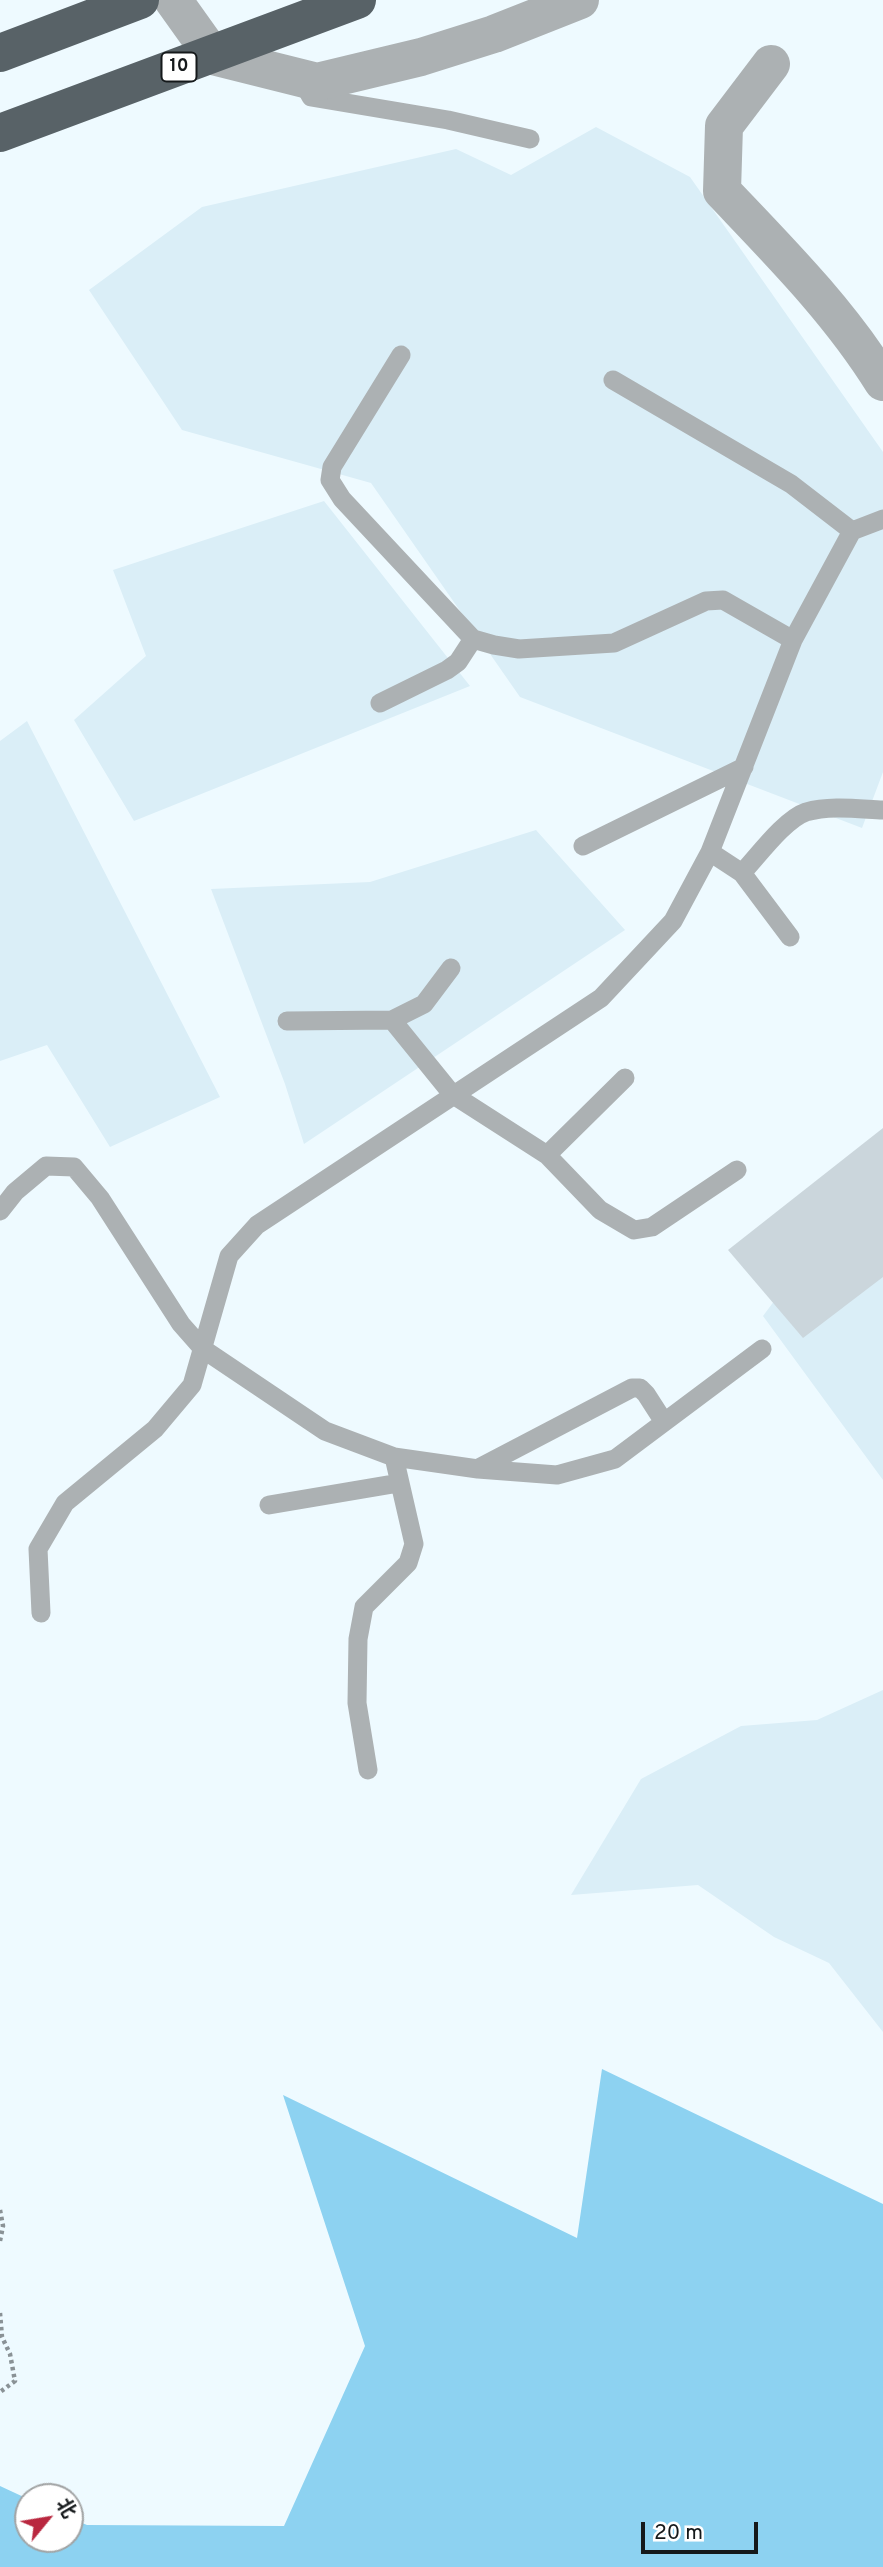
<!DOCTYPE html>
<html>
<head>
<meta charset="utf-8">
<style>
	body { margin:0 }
	#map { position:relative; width:883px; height:2567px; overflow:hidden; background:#eefaff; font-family:Overpass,"Noto Sans SC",sans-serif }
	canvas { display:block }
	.north { position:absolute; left:14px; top:2483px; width:70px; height:70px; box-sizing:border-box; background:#fff; border:2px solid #a1a3a4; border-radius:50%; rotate:60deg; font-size:19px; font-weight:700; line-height:28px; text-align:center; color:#15191b }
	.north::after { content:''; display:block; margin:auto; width:24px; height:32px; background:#b9273f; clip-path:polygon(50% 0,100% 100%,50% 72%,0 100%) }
	.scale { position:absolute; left:641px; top:2522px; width:117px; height:32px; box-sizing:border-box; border:4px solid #15191b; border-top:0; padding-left:9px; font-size:21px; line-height:24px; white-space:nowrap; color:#15191b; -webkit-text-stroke:5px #fff; paint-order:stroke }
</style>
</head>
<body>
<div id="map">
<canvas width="883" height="2567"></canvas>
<div class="north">北</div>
<div class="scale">20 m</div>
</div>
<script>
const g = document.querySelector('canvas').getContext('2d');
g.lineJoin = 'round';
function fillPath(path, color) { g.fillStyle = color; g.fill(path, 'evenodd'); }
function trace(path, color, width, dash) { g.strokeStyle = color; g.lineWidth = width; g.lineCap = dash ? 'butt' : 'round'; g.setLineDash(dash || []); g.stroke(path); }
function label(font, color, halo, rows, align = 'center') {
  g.font = font + ' Overpass,sans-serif'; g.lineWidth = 7; g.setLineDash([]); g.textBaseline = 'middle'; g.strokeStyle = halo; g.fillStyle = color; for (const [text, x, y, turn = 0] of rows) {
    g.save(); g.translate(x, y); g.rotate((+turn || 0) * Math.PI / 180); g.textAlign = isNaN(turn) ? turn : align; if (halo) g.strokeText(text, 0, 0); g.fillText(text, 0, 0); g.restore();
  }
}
fillPath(new Path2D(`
	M596 127 690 177 883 452V772L862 828 520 697 371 483 182 430 89 290 202 207 456 149 511 175Z
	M324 501 470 686 134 821 74 720 146 656 113 570Z
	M27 721 220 1097 110 1147 47 1045 0 1061V741Z
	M536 830 625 930 304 1144 285 1084 211 889 370 882Z
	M883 1155V1480L763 1316Z
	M883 1690V2032L829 1963 774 1937 698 1885 571 1895 641 1779 741 1726 817 1720Z`), '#daeef7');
fillPath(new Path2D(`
	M602 2069 883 2204V2567H0V2486L28 2499V2539H70V2518L87 2525 284 2526 365 2346 283 2095 577 2238Z`), '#8dd2f1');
fillPath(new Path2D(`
	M883 1128V1277L803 1338 728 1250Z`), '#cbd6dc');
trace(new Path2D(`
	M0 2210 3 2226 0 2241
	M0 2313 2 2337 10 2354 15 2381 0 2392`), '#8a9296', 4.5, [3.5, 3.5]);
trace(new Path2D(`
	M306 88 311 97 448 120 530 139
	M401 355 332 467 330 480 342 499 473 639 494 645 519 649 614 643 706 601 723 600 793 640
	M613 380 791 484 852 531
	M380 703 447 670 458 662 473 639
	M583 846 744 767
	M710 852 742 873 790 937
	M742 873C758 856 785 819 806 812 830 805 859 809 883 810
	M392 1020 452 1094 547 1155 600 1210 634 1230 652 1227 737 1170
	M287 1021 392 1020 424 1004 451 968
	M547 1155 625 1078
	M0 1211 15 1192 46 1166 74 1167 100 1198 181 1324 203 1349 325 1431 394 1457 478 1469 557 1475 615 1459 762 1349
	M479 1468 632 1388H640L646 1394 664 1422
	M269 1505 399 1483
	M41 1613 38 1549 65 1503 155 1429 192 1385 229 1256 257 1225 601 998 673 921 710 852 793 640 852 531 883 519
	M368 1770 357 1703 358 1639 364 1607 408 1563 414 1544 394 1457`), '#acb1b3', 19);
trace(new Path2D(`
	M173 0 213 56 317 82 421 57 494 34 580 0
	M771 64 724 126 722 191C779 251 839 311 883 382`), '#acb1b3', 38);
trace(new Path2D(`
	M0 53 140 0`), '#586267', 38);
trace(new Path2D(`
	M0 133 357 0`), '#586267', 38);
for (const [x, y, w] of [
	[179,67,35]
]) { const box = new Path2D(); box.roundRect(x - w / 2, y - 14.5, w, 29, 5); g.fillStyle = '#fff'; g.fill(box); trace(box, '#15191b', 2); }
label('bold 18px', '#15191b', null, [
	["10",179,67]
]);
</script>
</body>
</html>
